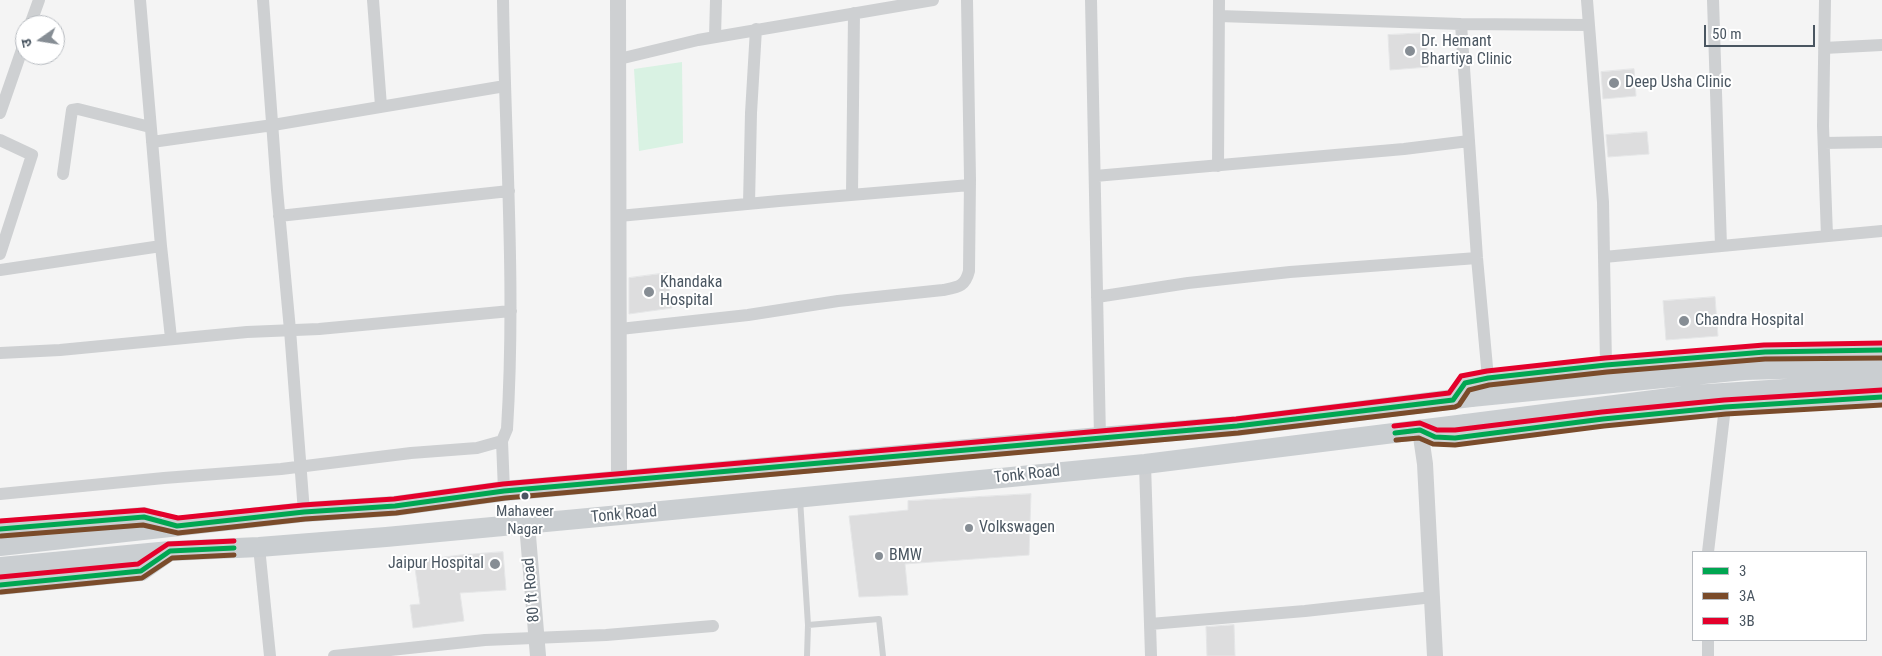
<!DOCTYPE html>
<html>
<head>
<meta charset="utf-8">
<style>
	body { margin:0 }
	#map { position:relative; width:1882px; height:656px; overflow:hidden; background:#f4f4f4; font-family:"Roboto Condensed","Noto Sans Devanagari",sans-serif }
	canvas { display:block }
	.legend { position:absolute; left:1692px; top:551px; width:175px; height:90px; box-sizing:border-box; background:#fff; border:1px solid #b7bbc0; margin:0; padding:6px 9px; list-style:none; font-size:15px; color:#4a5661 }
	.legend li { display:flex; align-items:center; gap:10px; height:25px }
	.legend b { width:25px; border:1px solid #b7bbc0 }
	.north { position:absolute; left:15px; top:15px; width:50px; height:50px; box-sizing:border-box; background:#fff; border:1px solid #b7bbc0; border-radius:50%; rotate:257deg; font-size:14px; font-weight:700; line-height:20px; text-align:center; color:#4a5661 }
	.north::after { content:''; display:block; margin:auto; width:18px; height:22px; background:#868d94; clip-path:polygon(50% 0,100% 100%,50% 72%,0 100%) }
	.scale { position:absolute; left:1704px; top:25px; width:111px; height:22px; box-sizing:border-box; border:2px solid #4a5661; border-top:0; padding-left:6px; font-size:15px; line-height:18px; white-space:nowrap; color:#4a5661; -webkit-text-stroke:4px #fff; paint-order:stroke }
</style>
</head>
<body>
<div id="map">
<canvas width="1882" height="656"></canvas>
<ul class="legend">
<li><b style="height:6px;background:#00a651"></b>3</li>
<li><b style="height:6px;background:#7a4b2a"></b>3A</li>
<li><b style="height:6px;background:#e4002b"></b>3B</li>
</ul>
<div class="north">उ</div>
<div class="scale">50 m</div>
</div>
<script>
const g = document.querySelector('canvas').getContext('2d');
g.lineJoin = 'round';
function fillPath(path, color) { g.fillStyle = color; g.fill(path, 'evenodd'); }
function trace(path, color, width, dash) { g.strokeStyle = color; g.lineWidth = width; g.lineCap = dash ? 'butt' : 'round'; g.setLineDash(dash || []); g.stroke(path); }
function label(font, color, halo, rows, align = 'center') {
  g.font = font + ' "Roboto Condensed",sans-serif'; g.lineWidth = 4; g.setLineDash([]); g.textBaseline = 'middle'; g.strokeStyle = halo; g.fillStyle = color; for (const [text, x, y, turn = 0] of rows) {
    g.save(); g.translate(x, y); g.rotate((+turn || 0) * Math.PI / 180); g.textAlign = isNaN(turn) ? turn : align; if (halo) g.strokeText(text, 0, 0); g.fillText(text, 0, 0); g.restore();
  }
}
fillPath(new Path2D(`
	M682 62 683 143 639 151 634 69Z`), '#d9f2e3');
const building = new Path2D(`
	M1426 33 1428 67 1390 70 1388 35Z
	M1634 69 1636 96 1603 99 1601 72Z
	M1647 132 1649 154 1608 157 1606 135Z
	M667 273 672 308 629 314V278Z
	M1715 297 1718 336 1666 340 1663 301Z
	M1031 494 1029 555 905 564 908 595 859 597 849 516 908 510V501Z
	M503 552 506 590 460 593 464 621 413 628 410 605 420 604 414 561 460 555Z
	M1234 625 1235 656H1207L1206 627Z`);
fillPath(building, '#ddddde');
trace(building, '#e5e6e7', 1);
trace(new Path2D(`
	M800 499 808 625 879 619 883 656
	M807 656 808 625`), '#ced0d2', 6);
trace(new Path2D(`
	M140 0 161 246 171 338
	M263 0 277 190 290 330 304 512
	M373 0 381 106
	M1091 0 1100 437
	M1587 0 1603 202 1606 365
	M1713 0 1721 246
	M1825 0 1823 126 1827 236
	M1219 16 1461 24 1589 25
	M1461 24 1477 258 1488 378
	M30 25 39 0
	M715 37 716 0
	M1824 48 1882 45
	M619 59 698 40 933 0
	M0 113 25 41
	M0 140 32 155 0 254
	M152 142 273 125 505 86
	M1824 143 1882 142
	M1218 166 1219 0
	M63 174 72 110 78 109 150 127
	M1095 176 1404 149 1469 141
	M852 194 854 13
	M749 204 751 113 756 29
	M279 216 509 191
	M619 216 779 201 970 185
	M1604 257 1882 231
	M0 270 161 246
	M1097 297 1188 283 1290 272 1477 258
	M620 329 748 315 838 301 943 290C958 287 965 287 969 271L970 179 967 0
	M0 353 60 350 247 332 319 329 511 311
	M502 441 504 491
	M1145 464 1151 656
	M0 494 164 478 281 469 411 453 477 448 502 441 507 429C516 286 505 143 503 0
	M259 547 270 656
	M1708 552 1725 407
	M1150 624 1305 611 1433 597
	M1708 640V656
	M334 656 485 640 606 635 713 626`), '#ced0d2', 12);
trace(new Path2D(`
	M618 0 619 480
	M1453 400 1465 383 1488 378 1606 365 1729 355 1765 352 1882 350
	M1420 430 1435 437 1455 438 1603 419 1725 407 1882 397
	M1420 430 1425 464 1435 656
	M527 524 538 656`), '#ced0d2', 16);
trace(new Path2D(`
	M0 529 144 517 152 520
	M0 546 304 512 395 506 504 491 1100 437 1237 426 1471 397
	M0 567 170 551 259 547 386 537 620 515 1145 464 1466 424
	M0 585 141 571 168 552`), '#caced1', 20);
trace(new Path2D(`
	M1471 397 1744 370 1882 366
	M1466 424 1693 395 1815 387 1882 386`), '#caced1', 20);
trace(new Path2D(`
	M1395 433 1420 430 1435 437 1455 438 1603 419 1725 407 1882 397
	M0 529 144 517 177 526 304 512 395 506 504 491 1237 426 1453 400 1465 383 1488 378 1606 365 1765 352 1882 350
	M0 585 141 571 170 551 234 548`), '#00a651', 5);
trace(new Path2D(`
	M1396 440 1419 438 1433 444 1455 445 1604 426 1726 414 1882 405
	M1 536 143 525 178 533 305 519 396 513 505 498 1238 433 1455 407 1459 405 1469 390 1489 385 1607 372 1765 359 1882 358
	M1 592 142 578 172 558 234 555`), '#7a4b2a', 5);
trace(new Path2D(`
	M1394 426 1420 423 1437 430H1455L1602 412 1724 400 1882 390
	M0 521 144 510 178 518 303 505 394 499 503 484 1236 419 1449 393 1461 376 1487 371 1605 358 1764 345 1882 343
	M0 577 138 564 168 544 234 541`), '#e4002b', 5);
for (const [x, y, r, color] of [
	[1410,51,6,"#868d94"],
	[1614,83,6,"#868d94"],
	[649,292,6,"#868d94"],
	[1684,321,6,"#868d94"],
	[525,496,4.5,"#4a5661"],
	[969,528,5,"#868d94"],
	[879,556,5,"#868d94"],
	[495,564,6,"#868d94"]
]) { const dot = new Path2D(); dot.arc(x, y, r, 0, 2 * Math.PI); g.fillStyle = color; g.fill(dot); trace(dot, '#fff', 2); }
label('15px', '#4a5661', '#fff', [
	["Mahaveer",525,512],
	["Nagar",525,530]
]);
label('16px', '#4a5661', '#fff', [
	["Dr. Hemant",1421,42],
	["Bhartiya Clinic",1421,60],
	["Deep Usha Clinic",1625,83],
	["Khandaka",660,283],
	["Hospital",660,301],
	["Chandra Hospital",1695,321],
	["Volkswagen",979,528],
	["BMW",889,556],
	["Jaipur Hospital",484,564,"right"]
], 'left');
label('16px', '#4a5661', '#fff', [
	["Tonk Road",1027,475,-6],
	["Tonk Road",624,515,-5],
	["80 ft Road",532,590,-95]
]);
</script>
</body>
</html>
